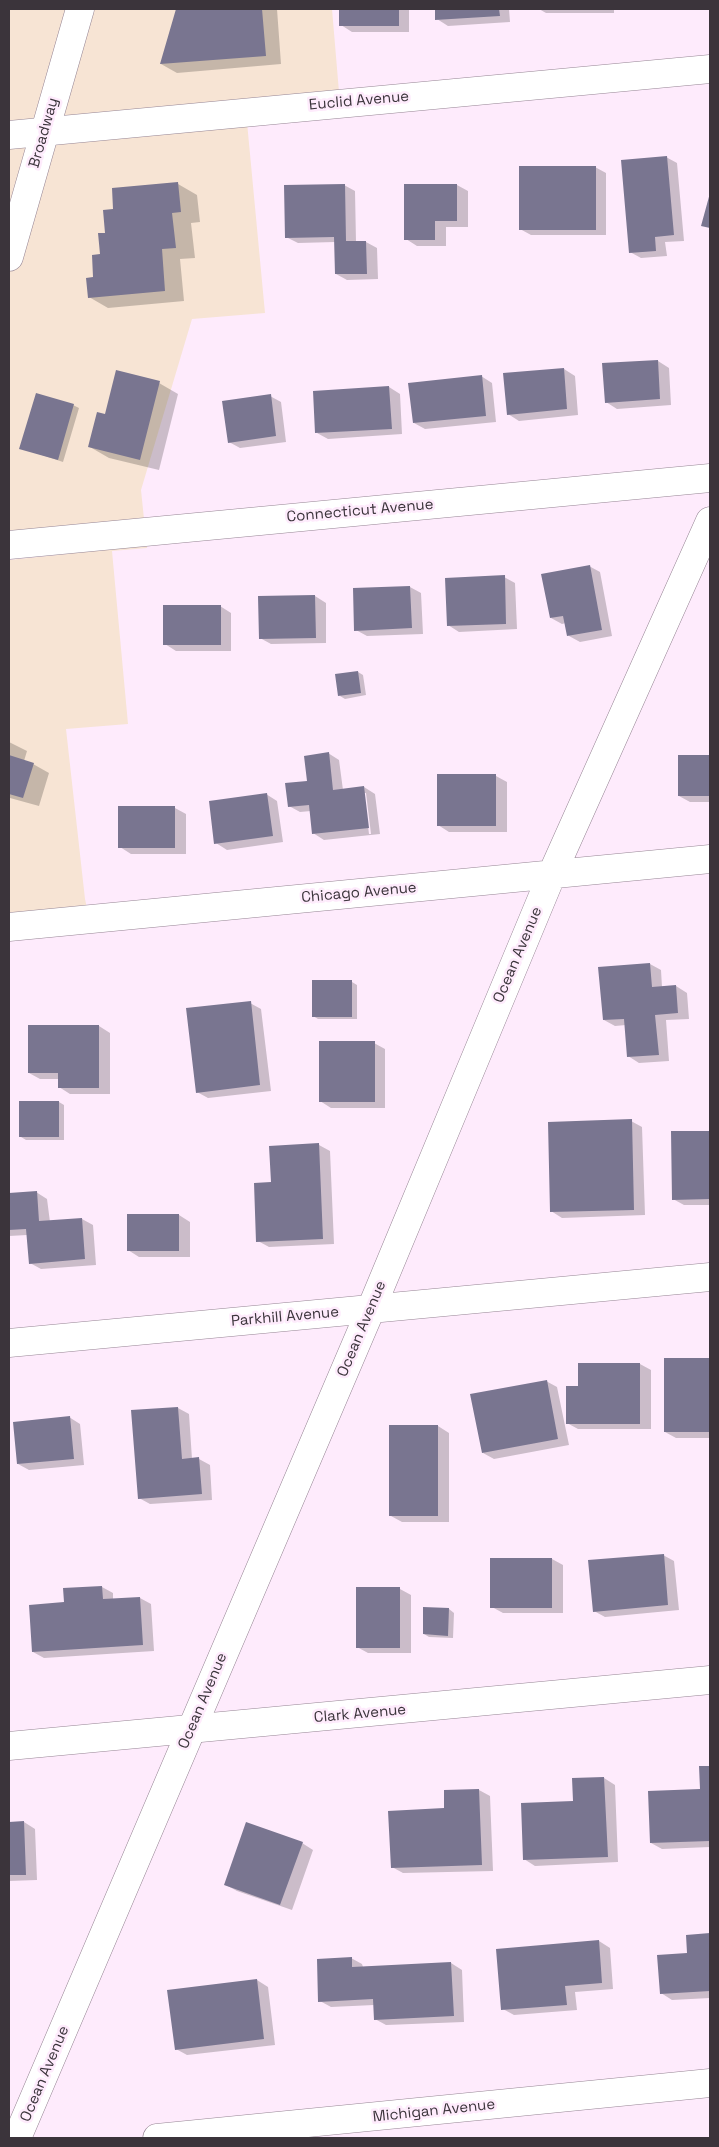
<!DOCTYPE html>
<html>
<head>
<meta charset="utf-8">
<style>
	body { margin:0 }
	#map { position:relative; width:719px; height:2147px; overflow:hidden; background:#feebfc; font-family:"Space Grotesk",sans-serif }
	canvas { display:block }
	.frame { position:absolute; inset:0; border:10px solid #3b343b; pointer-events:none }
</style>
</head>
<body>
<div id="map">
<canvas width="719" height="2147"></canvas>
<div class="frame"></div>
</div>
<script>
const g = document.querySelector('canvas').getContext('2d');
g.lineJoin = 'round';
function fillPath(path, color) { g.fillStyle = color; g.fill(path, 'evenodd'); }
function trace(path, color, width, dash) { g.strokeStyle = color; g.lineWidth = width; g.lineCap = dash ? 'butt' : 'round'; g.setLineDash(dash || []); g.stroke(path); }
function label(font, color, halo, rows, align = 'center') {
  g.font = font + ' "Space Grotesk",sans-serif'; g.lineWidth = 5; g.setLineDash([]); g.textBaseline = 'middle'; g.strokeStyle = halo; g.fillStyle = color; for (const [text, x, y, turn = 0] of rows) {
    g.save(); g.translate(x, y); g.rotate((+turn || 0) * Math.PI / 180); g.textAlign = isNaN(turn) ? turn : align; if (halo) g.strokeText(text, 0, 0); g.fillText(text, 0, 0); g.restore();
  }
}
fillPath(new Path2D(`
	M9 9H332L339 92 245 101 265 313 192 319 141 490 147 548 112 551 128 724 66 729 85 899 89 917 9 924V560L67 554 9 558Z`), '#f7e4d4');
fillPath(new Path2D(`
	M178 9H277L281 64 177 73 161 64Z
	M341 9H409V32H352L341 25Z
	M436 9H509L510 22 448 26 437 19Z
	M539 9H614V13H546Z
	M666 157 677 163 684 241 665 242 667 256 641 258 630 252Z
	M595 167 606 173V235H531L520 229Z
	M178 184 197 195 200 222 191 223 195 258 180 259 184 301 108 308 89 297 115 210 113 189Z
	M344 185 355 191 356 242H366L377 248 378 279 347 280 336 274 335 242 298 243 286 237Z
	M457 185 468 191V227H446V246H417L406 239Z
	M658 361 669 368 671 405 617 409 606 402Z
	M564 369 575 376 578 415 519 421 508 414Z
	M481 376 492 383 496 422 425 429 414 423Z
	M159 383 178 394 159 470 109 458 90 447Z
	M389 387 400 394 402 434 328 439 317 433Z
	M270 396 281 402 286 442 240 448 229 442Z
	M73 405 79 408 63 462 21 448Z
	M589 566 600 572 612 636 580 642 569 636 566 623 562 624 551 618Z
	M504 577 515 583 517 629 459 632 448 625Z
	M410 587 421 593 423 634 367 636 356 630Z
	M315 596 326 603V643L271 644 260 638V597Z
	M220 606 231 613V651H176L165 644Z
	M358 672 363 675 366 695 345 699 340 696Z
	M9 742 27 751 24 761 33 764 49 773 39 806 10 798 9 804Z
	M328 753 339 760 343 790 364 787 375 794 380 834 324 840 313 833 311 811 300 812 289 806ZM364 793H366L371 834H369Z
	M679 756H710V802H690L679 796Z
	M496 776 507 782V832H449L438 825Z
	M266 794 277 801 283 842 227 850 216 843Z
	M120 808H175L186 814V854H131L120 847Z
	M650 964 661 970 662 987 676 986 687 993 689 1019 666 1020 669 1061 639 1063 628 1056 626 1025 615 1026 604 1020Z
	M352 982 357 985V1019H318L313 1016Z
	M250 1003 261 1009 271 1091 208 1098 197 1092Z
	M99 1026 110 1033V1094H70L59 1087V1079H40L29 1073Z
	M374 1043 385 1049V1108H331L320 1101Z
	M59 1102 64 1105V1140H26L21 1137Z
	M631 1121 642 1127 645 1215 562 1218 551 1211Z
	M672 1132H710V1205H684L673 1199Z
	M319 1145 330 1151 334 1244 269 1247 258 1241 272 1183 270 1147Z
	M36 1192 47 1199 50 1222 82 1219 93 1225 96 1265 41 1269 30 1263 27 1235 9 1236V1195Z
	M179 1215 190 1222V1257H139L128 1250Z
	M665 1359H710V1438H676L665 1432Z
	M640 1364 651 1370V1429H578L567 1423 579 1387Z
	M546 1381 557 1387 569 1445 494 1459 483 1453Z
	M178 1408 189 1414 192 1459H199L210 1465 212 1500 150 1504 139 1498 132 1412Z
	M69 1417 80 1424 84 1465 29 1470 18 1464Z
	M438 1426 449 1433V1522H402L391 1516Z
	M663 1555 674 1561 679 1610 605 1617 594 1611Z
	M552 1559 563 1565V1613H503L492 1607Z
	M102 1587 113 1593V1600L140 1598 151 1604 154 1651 44 1658 33 1652 65 1604Z
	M400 1589 411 1595V1653H368L357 1647Z
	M449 1609 454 1613 453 1638 429 1637 424 1634Z
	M710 1767V1847L662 1849 651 1843 702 1790 701 1768Z
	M604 1778 615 1785 618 1862 535 1866 524 1859 575 1803Z
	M479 1790 490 1796 493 1871 403 1873 392 1867 446 1810Z
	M24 1822 35 1829 37 1880 9 1881V1823Z
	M302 1843 313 1850 292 1910 237 1891 226 1885Z
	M710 1935V1998L672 2000 661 1993 688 1954 687 1936Z
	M599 1941 610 1948 613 1989 575 1992 577 2010 514 2015 503 2009Z
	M351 1958 362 1964 363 1967 451 1963 462 1970 464 2022 386 2025 375 2019 374 2005 331 2007 320 2001Z
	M257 1980 268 1987 275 2045 187 2055 176 2049Z`), '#0003');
fillPath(new Path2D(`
	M176 9H262L266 56 160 64Z
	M339 9H399V26H339Z
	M435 9H499L500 16 435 20Z
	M667 156 674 235 655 237 656 251 629 253 621 160Z
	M519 166H596V230H519Z
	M178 182 181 212 172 213 176 248 162 249 165 291 88 298 86 278 93 277 92 255 100 254 98 233H105L103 210 113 209 112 188Z
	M345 184 346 241H366L367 274H335L334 237 285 238 284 185Z
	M404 184H457V221H435V240H404Z
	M710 193V228L701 226Z
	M658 360 660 399 605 403 602 363Z
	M564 368 567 409 507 415 503 373Z
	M116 370 160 381 140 460 88 447 97 412 105 414Z
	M482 375 486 416 413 423 408 383Z
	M389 386 392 429 315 433 313 391Z
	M36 393 74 404 58 460 19 449Z
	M271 394 276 436 228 443 222 401Z
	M590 565 602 630 567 636 563 616 550 618 541 574Z
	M505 575 506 624 447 626 445 578Z
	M410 586 412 628 354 631 353 588Z
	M315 595 316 638 259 639 258 596Z
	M163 605H221V645H163Z
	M358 671 361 693 338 696 335 674Z
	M329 752 333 790 364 786 369 828 312 834 309 805 288 807 285 783 307 781 304 756Z
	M9 755 34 763 23 798 9 794Z
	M678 755H710V796H678Z
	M437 774H496V826H437Z
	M267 793 273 836 214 844 209 801Z
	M118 806H175V848H118Z
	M650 963 652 987 676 985 678 1013 655 1015 659 1055 627 1057 624 1019 603 1020 598 967Z
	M312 980H352V1017H312Z
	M251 1001 260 1085 196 1093 186 1008Z
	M28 1025H99V1088H58V1073H28Z
	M319 1041H375V1102H319Z
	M19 1101H59V1137H19Z
	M632 1119 634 1210 550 1212 548 1122Z
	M671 1131H710V1199L672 1200Z
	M319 1143 323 1239 256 1242 254 1183 271 1182 269 1146Z
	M37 1191 39 1221 82 1218 85 1259 29 1264 26 1229 9 1230V1193Z
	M127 1214H179V1251H127Z
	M664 1358H710V1432H664Z
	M578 1363H640V1424H566V1386H578Z
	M547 1380 558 1439 482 1453 470 1394Z
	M178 1407 182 1459 199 1457 202 1494 138 1499 131 1410Z
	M70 1416 74 1459 17 1464 13 1422Z
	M389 1425H438V1516H389Z
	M664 1554 668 1605 593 1612 588 1560Z
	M490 1558H552V1608H490Z
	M102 1586 103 1599 140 1597 143 1645 32 1652 29 1605 64 1602 63 1588Z
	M356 1587H400V1648H356Z
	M423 1607 449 1608 448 1636 423 1634Z
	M699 1766H710V1841L650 1843 648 1791 700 1789Z
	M604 1777 608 1857 523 1860 521 1803 573 1801 572 1778Z
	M479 1789 482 1865 391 1868 388 1811 444 1808V1790Z
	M24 1821 26 1875H9V1822Z
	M246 1822 303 1842 280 1905 224 1885Z
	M710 1933V1991L660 1994 657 1955 687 1953 686 1935Z
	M599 1940 602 1983 565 1986 567 2005 501 2010 496 1949Z
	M352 1957V1967L451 1962 454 2016 374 2020 373 1999 318 2002 317 1959Z
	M257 1979 264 2039 175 2050 167 1990Z`), '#797590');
const minor = new Path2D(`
	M9 135 710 69
	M9 545 710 478
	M9 927 710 859
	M9 1343 710 1277
	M17 2138 371 1309 552 874 710 521
	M157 2138 710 2083`);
const tertiary = new Path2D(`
	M9 1746 710 1680`);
const secondary = new Path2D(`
	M9 257 80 9`);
trace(minor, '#968594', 29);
trace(tertiary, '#968594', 29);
trace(secondary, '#968594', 29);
trace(minor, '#fff', 28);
trace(tertiary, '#fff', 28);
trace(secondary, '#fff', 28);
label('15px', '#3b343b', '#feebfc', [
	["Euclid Avenue",359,101,-5],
	["Broadway",44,133,-74],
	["Connecticut Avenue",360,511,-5],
	["Chicago Avenue",359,893,-5],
	["Ocean Avenue",518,955,-67],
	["Parkhill Avenue",285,1317,-5],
	["Ocean Avenue",362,1329,-67],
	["Ocean Avenue",203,1701,-67],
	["Clark Avenue",360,1714,-5],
	["Ocean Avenue",45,2074,-67],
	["Michigan Avenue",434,2111,-6]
]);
</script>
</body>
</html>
